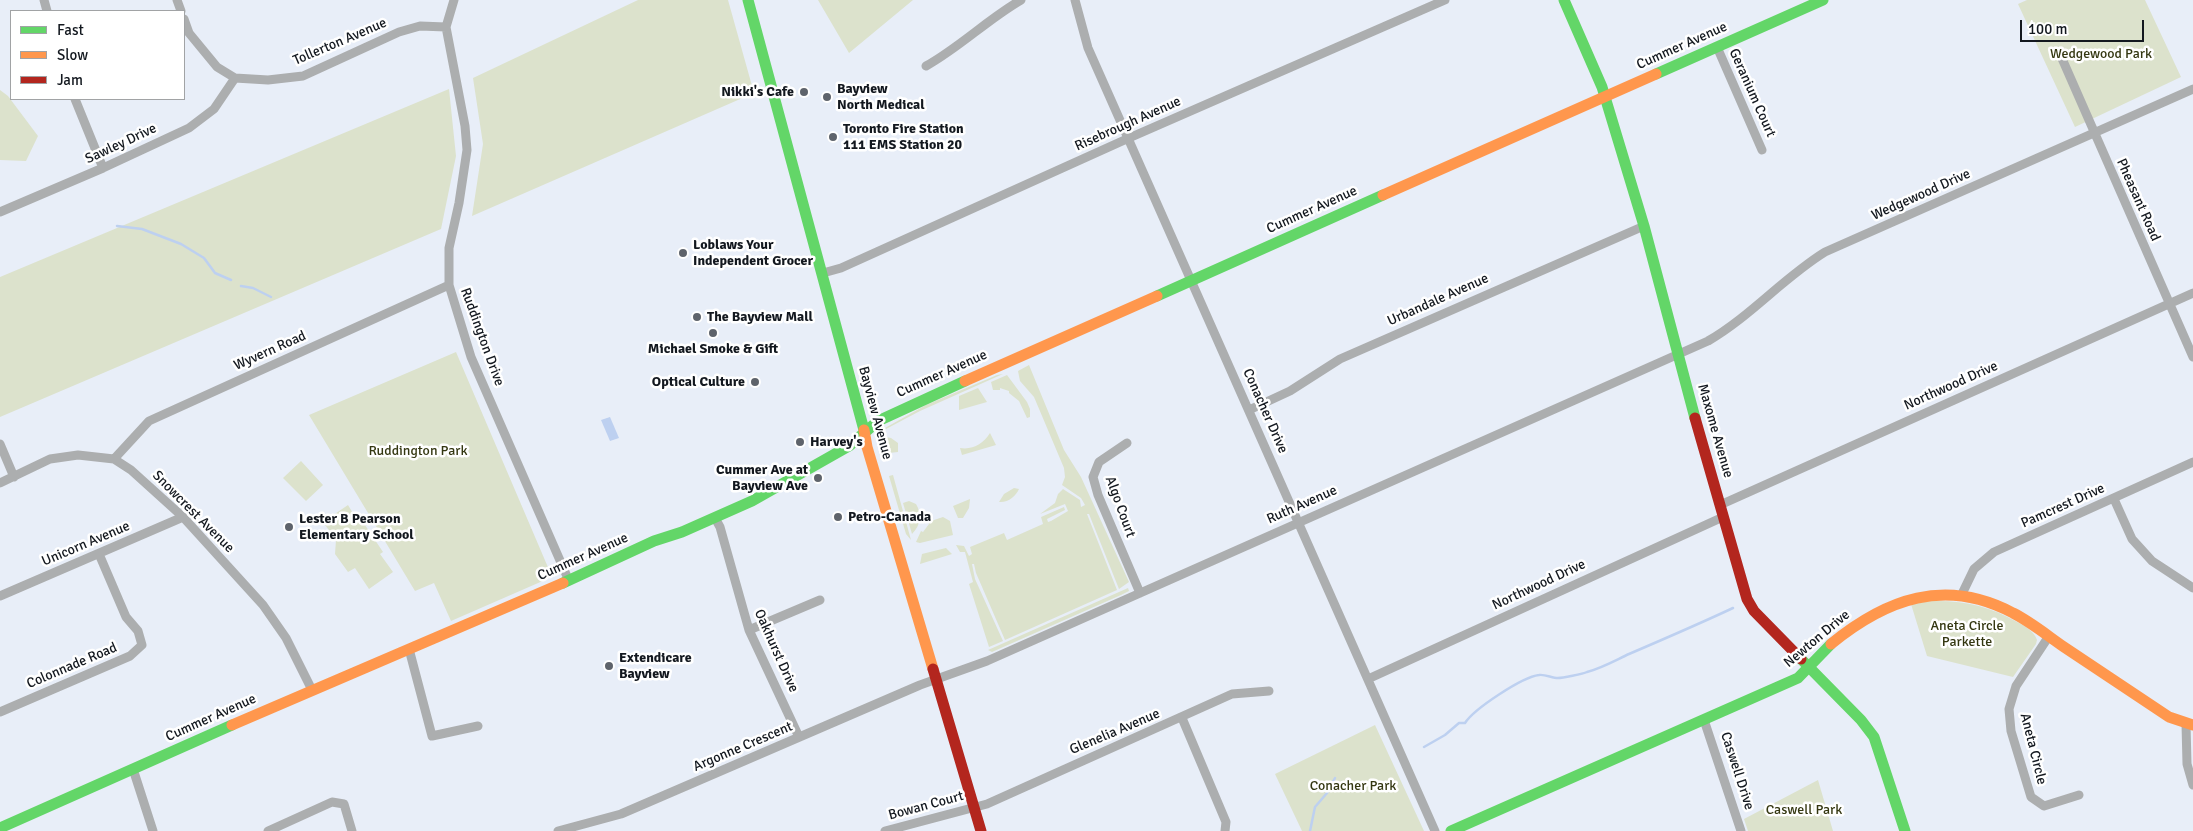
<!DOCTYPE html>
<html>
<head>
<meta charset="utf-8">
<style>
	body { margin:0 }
	#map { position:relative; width:2193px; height:831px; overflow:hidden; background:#e8eef8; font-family:Signika,sans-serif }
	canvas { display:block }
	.legend { position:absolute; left:10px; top:10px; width:175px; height:90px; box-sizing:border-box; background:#fff; border:1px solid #a1a3a5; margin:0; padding:6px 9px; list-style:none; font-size:15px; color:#13181f }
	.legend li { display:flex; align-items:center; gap:10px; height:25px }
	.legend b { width:25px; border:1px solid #a1a3a5 }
	.scale { position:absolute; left:2020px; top:20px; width:124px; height:22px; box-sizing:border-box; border:2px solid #13181f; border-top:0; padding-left:6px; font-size:15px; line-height:18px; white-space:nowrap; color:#13181f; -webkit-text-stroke:4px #fff; paint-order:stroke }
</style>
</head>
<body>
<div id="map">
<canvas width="2193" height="831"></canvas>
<ul class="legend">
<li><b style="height:6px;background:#63d668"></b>Fast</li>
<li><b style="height:6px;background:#ff974d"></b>Slow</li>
<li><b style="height:6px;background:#b3261e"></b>Jam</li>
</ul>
<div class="scale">100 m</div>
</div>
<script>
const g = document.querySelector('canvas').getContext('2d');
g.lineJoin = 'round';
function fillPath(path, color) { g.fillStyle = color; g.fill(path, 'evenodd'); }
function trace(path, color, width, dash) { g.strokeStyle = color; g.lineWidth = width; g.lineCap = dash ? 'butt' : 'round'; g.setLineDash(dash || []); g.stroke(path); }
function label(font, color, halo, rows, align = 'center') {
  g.font = font + ' Signika,sans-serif'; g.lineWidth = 5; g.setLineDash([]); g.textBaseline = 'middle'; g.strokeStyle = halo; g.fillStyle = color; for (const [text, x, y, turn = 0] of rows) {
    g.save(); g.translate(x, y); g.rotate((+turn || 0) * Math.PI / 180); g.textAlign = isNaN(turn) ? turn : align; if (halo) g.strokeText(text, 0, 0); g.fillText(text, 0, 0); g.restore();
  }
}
fillPath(new Path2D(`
	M638 0H728L754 93 472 216 483 144 473 78Z
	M818 0H913L849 53Z
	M2027 0H2145L2181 77 2075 127 2018 4Z
	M449 89 456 156 441 229 0 417V277Z
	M0 90 8 96 38 136 26 161 0 160Z
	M456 352 550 572 545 580 451 621 434 583 415 591 309 415Z
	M1029 365 1064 450 1081 477 1129 582 1119 589 1089 514H1087L1117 590 1005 640 976 573 974 564H972L975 579 1003 641 989 647 969 584 973 582 965 552H960L956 545 964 546 969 556 972 554 970 547 1004 533 1007 540 1043 524 1041 517 1064 507 1065 510 1047 519 1048 522 1051 521 1068 511 1065 504 1040 514 1055 503 1058 494 1063 489 1080 500 1081 507 1085 505 1081 498 1062 485 1065 477 1064 468 1034 397 1020 381 1018 371Z
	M1003 374 920 411 886 429 885 428 926 405 997 375Z
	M1007 375 1027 402 1030 409V417L1027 418 1019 401 1009 393V391L1000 388V390H993L991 382Z
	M978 388 987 402 959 410V396Z
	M990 433 996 445 962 455 960 448C973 450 983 444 990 433Z
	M886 437 891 438 898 443V452L889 453Z
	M301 461 323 485 306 501 283 478Z
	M893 475 911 540 906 534 889 476Z
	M1014 488 1019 489C1016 496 1008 503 999 502L1004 494Z
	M970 499 969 508 963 518H958L953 506Z
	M909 501 916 504C922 514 921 525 912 534L903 503Z
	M348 505 354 515 357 513 383 552 380 554 393 572 369 589 355 568 348 572 335 554 336 540 323 522Z
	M943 517 950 521 953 535 920 543 916 542 921 531 923 532 929 524 928 522Z
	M946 548 952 554 920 564 922 554Z
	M1128 588 1129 591 1121 595 992 652 988 650Z
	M1931 601C1963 600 1990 606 2017 622 2025 626 2034 631 2037 640L2036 644 2013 677 1927 656 1911 604Z
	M1375 725 1424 831H1302L1275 774Z
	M1818 780 1833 831H1748L1744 819Z`), '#dce2cc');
fillPath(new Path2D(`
	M610 417 619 438 610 441 601 420Z`), '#bdd0f0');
trace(new Path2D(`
	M117 226 142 229 181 244 204 258 215 273 231 280
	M241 286 253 288 271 297
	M1424 747 1445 735 1459 723H1465C1474 709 1522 677 1539 675 1545 674 1552 678 1558 678 1562 678 1583 674 1587 672 1602 668 1616 660 1629 654 1664 639 1699 624 1733 608
	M1310 831 1315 807 1327 793 1335 778`), '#bdd0f0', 2.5);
trace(new Path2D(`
	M44 0 47 11
	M177 0 181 11
	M454 0 446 27 465 126 467 150 459 203 449 248V285L471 357 569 581
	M1075 0 1088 48 1435 831
	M184 19 189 33 217 67 235 78 268 80 303 76 399 32 420 26 446 27
	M1717 47 1762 150
	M2060 54 2193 357
	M926 66C960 47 988 19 1021 0
	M75 99 103 168
	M0 212 103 168 189 128 214 109 235 78
	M823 273 841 268 1129 138 1445 0
	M1249 410 1290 391 1340 359 1644 226
	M1127 443 1099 462 1093 477 1098 495 1140 593
	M0 444 14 477
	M114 459 149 421 449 285
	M0 483 50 459 78 455 114 459 131 470 183 517 263 605 286 638 312 690
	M2114 499 2132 539 2152 561 2193 588
	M1720 505 2193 293
	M715 518 720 527 749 630 799 737
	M0 596 183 517
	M1961 596 1974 569 1994 552 2193 462
	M749 630 820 600
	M2049 636 2016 686 2009 709 2011 731 2031 797 2044 806 2079 795
	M409 649 432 736 478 726
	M1368 679 1723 517
	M0 712 130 656 142 645 138 631 126 617 99 554
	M1182 718 1226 822 1225 831
	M1704 720 1741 831
	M2186 724 2187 764 2193 785
	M133 769 153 831
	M268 831 332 802 344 804 352 831
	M558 831 621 814 920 685 987 661 1708 341C1751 316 1783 278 1825 252L2193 89
	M885 831 987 804 1232 694 1269 691`), '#acaeaf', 9);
trace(new Path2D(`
	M748 0 864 430
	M1564 0 1602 87 1644 226 1695 418
	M1656 74 1823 0
	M1157 296 1383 195
	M563 583 654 541 682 532 752 501 849 446 878 421 965 381
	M1801 659 1861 720 1874 737 1905 831
	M0 828 232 725
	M1451 831 1798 678 1831 644`), '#63d668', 11);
trace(new Path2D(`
	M1383 195 1656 74
	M965 381 1157 296
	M864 430 867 447 933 669
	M1831 644C1886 599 1945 577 2013 613 2031 622 2048 636 2064 647 2099 670 2134 694 2169 717L2193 725
	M232 725 563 583`), '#ff974d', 11);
trace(new Path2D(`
	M1695 418 1747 599 1754 611 1801 659
	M933 669 981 831`), '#b3261e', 11);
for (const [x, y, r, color] of [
	[804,92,5,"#5e636b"],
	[827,97,5,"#5e636b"],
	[833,137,5,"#5e636b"],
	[683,253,5,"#5e636b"],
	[697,317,5,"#5e636b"],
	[713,333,5,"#5e636b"],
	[755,382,5,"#5e636b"],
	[800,442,5,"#5e636b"],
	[818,478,5,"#5e636b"],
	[838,517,5,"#5e636b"],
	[289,527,5,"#5e636b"],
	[609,666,5,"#5e636b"]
]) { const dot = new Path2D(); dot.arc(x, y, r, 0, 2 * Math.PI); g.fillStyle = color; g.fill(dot); trace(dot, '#fff', 2); }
label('14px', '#13181f', '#fff', [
	["Tollerton Avenue",340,42,-23],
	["Cummer Avenue",1682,46,-24],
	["Geranium Court",1752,93,66],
	["Risebrough Avenue",1128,124,-24],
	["Sawley Drive",121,144,-25],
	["Wedgewood Drive",1921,195,-24],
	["Pheasant Road",2138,200,66],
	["Cummer Avenue",1312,210,-24],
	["Urbandale Avenue",1438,300,-24],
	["Ruddington Drive",482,337,70],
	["Wyvern Road",270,351,-24],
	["Cummer Avenue",942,374,-24],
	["Northwood Drive",1951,386,-24],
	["Conacher Drive",1265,411,66],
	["Bayview Avenue",875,413,75],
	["Maxome Avenue",1715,431,74],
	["Ruth Avenue",1302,505,-24],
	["Pamcrest Drive",2063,506,-24],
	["Algo Court",1120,507,70],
	["Snowcrest Avenue",193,512,45],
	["Unicorn Avenue",86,544,-23],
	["Cummer Avenue",583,557,-24],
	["Northwood Drive",1539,585,-25],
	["Newton Drive",1817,639,-40],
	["Oakhurst Drive",776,651,66],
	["Colonnade Road",72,666,-23],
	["Cummer Avenue",211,718,-24],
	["Glenelia Avenue",1115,732,-23],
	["Argonne Crescent",743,747,-23],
	["Aneta Circle",2033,749,76],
	["Caswell Drive",1737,771,72],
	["Bowan Court",926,806,-15]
]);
label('14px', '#343711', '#fff', [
	["Wedgewood Park",2101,54],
	["Ruddington Park",418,451],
	["Aneta Circle",1967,626],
	["Parkette",1967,642],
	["Conacher Park",1353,786],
	["Caswell Park",1804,810]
]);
label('bold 14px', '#13181f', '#fff', [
	["Bayview",837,89],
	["North Medical",837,105],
	["Nikki's Cafe",794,92,"right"],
	["Toronto Fire Station",843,129],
	["111 EMS Station 20",843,145],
	["Loblaws Your",693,245],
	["Independent Grocer",693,261],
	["The Bayview Mall",707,317],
	["Michael Smoke & Gift",713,349,"center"],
	["Optical Culture",745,382,"right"],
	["Harvey's",810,442],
	["Cummer Ave at",808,470,"right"],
	["Bayview Ave",808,486,"right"],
	["Petro-Canada",848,517],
	["Lester B Pearson",299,519],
	["Elementary School",299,535],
	["Extendicare",619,658],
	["Bayview",619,674]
], 'left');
</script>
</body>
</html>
